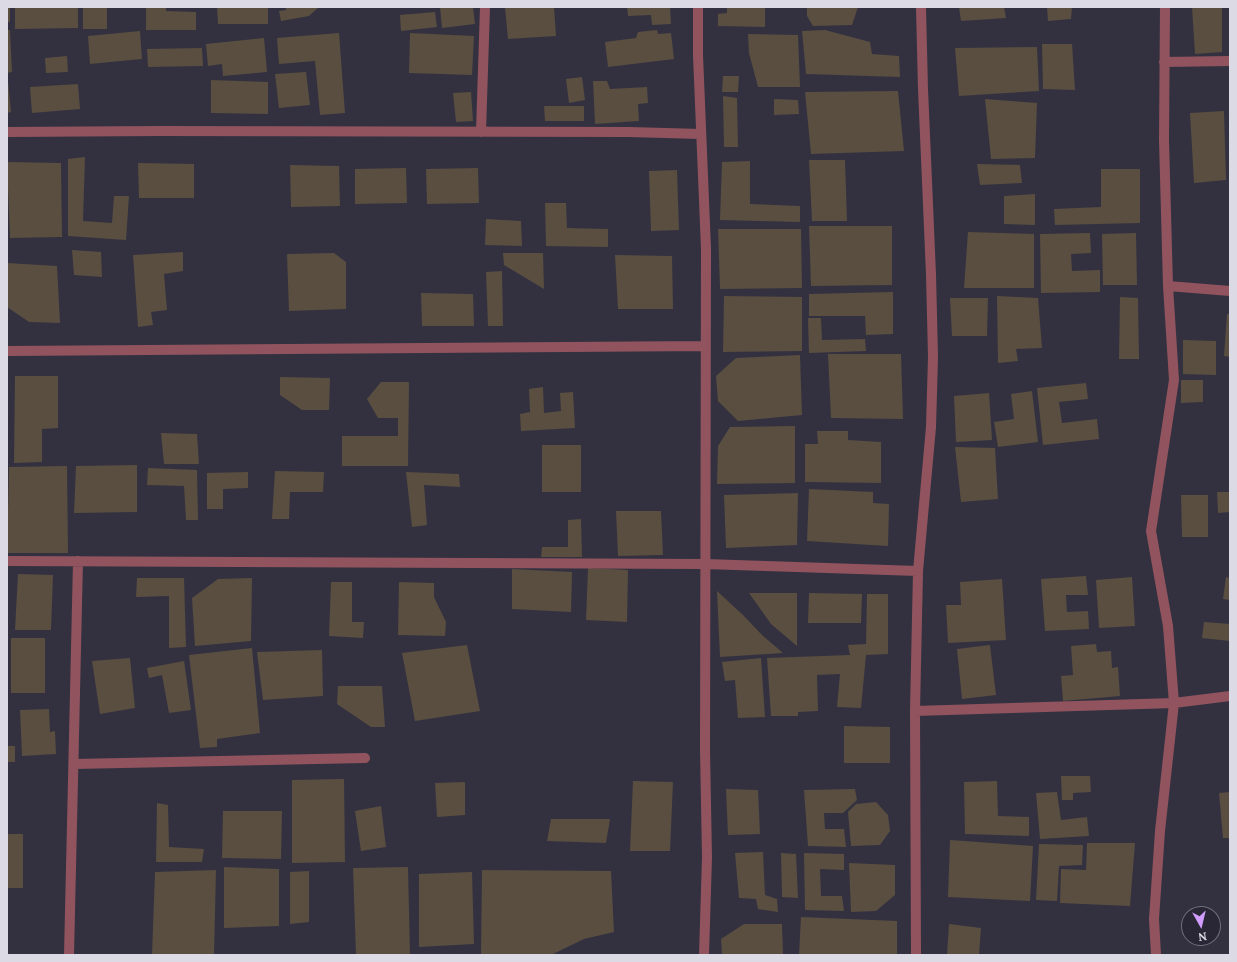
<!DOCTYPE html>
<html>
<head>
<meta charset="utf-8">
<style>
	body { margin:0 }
	#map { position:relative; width:1237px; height:962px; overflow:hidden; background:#333140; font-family:Lora,serif }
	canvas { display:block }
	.frame { position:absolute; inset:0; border:8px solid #dcdbe5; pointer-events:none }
	.north { position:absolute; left:1181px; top:906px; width:40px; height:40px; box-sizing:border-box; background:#292736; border:1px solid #716f7c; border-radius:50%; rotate:172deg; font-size:11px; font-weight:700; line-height:16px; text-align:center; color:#dcdbe5 }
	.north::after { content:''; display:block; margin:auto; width:14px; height:18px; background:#d09dfe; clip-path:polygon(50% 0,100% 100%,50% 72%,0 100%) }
</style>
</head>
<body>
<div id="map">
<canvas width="1237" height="962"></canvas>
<div class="frame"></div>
<div class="north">N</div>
</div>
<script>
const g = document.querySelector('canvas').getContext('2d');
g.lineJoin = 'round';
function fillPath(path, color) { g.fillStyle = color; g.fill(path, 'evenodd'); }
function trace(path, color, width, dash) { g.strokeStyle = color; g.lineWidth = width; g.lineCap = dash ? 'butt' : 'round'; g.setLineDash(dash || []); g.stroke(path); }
fillPath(new Path2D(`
	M7 7H10V22H7Z
	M15 7H78V28L15 29Z
	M83 7H107V29H83Z
	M146 7H166V11L196 12V30H146Z
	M217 7H268V24H218Z
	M286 7H319L309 16 281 21 279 11 286 10Z
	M440 7H473L475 24 442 28Z
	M505 7H554L556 36 508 39Z
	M627 7H670L671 24 652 25 651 15 628 16Z
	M727 7H765V27L718 26V14L727 13Z
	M807 7H858L852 25 813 26 807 16Z
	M959 7H1004L1006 18 961 21Z
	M1047 7H1072L1071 19 1048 21Z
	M1192 7 1222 8V52L1195 54Z
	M435 12 437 27 401 31 400 15Z
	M7 30H10L12 72 7 73Z
	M657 30 658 34 671 33 674 59 608 67 605 42 636 38 638 32Z
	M825 30 870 42 872 54 899 56 900 77 806 74 802 31Z
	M140 31 142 59 90 64 88 36Z
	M339 33 345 113 320 115 315 61 279 64 277 38Z
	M410 33 474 36 472 75 409 73Z
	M748 34 798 35 800 87H758L749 53Z
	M264 38 267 72 223 76 222 64 208 66 206 44Z
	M1042 44H1072L1075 90 1043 89Z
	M1037 47 1039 91 959 96 955 48Z
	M202 48 203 66 148 67 147 49Z
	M67 56 68 72 46 73 45 58Z
	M306 72 310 105 279 108 275 74Z
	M723 76H739L738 92H722Z
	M582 77 585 100 569 103 566 79Z
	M211 80 268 82V114L211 113Z
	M7 81H8L11 112 7 113Z
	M593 81H607L610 89 647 87 648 103 638 104 639 121 595 124Z
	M78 84 80 109 32 113 30 87Z
	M898 91 904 151 811 154 805 92Z
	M471 92 473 121 456 122 453 93Z
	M723 96 737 98 738 147H724Z
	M774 99 798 100 799 114 774 115Z
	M985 99 1037 103 1035 158 991 159Z
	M544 106H584V121H545Z
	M1224 111 1226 180 1194 183 1190 113Z
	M85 157 83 221 112 223 114 196H129L126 240 68 236V159Z
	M809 160H845L847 221H812Z
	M750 161V204L800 206V222L720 220 722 162Z
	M7 162 61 163 62 237 10 238Z
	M138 163 194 164V198H139Z
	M977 164 1020 165 1022 183 980 185Z
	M290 165 339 166 340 206 291 207Z
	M406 168 407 203 355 204V169Z
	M478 168 479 203 427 204 426 169Z
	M1101 169H1140V223L1055 225 1054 209 1101 207Z
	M677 170 679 230 651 231 649 171Z
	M1035 194V225L1004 224V196Z
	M545 203H566L567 228 608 229V247L546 246Z
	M486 219 521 221 522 246 485 245Z
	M809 226H892V285L811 286Z
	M718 229H801L802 288 720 289Z
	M968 232 1034 234V288H964Z
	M1090 233 1091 253 1071 254 1072 271 1100 270V292L1041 293 1040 234Z
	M1136 233 1137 285H1103L1102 234Z
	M72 250 101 252 102 277 74 275Z
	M183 252V271L164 274 167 310 151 312 153 325 138 327 133 255Z
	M334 253 346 262V309L289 311 287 254Z
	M503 253H543L544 289 504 265Z
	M615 255 672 256 673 309H618Z
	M7 263 57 266 60 323 29 322 7 307Z
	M502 271 503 326H488L486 272Z
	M893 292V334L866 335 865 316H809V294Z
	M421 293 473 294 474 326H422Z
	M724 296 802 297V351L723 352Z
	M997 296 1038 298 1042 348 1016 349 1018 361 998 363Z
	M1120 297 1138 298 1139 359H1119Z
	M950 298H988L987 336H952Z
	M1227 314H1230V357L1224 356Z
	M808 318H821L822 340 865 339 866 351 809 353Z
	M1183 340 1216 341V375L1183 374Z
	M828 354H901L903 419 831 418Z
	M800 355 802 415 738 421 718 401 716 376 736 358Z
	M15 376H58V428L42 429V462L14 463Z
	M280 377 330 378 329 410H302L280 395Z
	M1181 380H1203V402L1181 403Z
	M381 382H409L408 466H342V436H398V418H378L367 399Z
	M1086 383 1088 399 1059 402 1062 423 1097 419 1099 439 1043 445 1037 388Z
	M543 387 544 413 561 411 560 393 573 392 575 428 521 431 520 414 530 412 529 389Z
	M1032 391 1038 442 998 447 994 422 1014 419 1011 394Z
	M989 393 992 440 956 442 954 396Z
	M795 426V483L717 484 718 446 730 427Z
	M817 431H848V440L881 442V483L805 482V444H818Z
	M161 433 197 434 199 464H164Z
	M542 445H581V492H542Z
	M955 447 995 448 998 499 961 502Z
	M137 465V512L74 513 76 466Z
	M67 466 68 553H7L9 467Z
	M148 468 197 470 198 520H186L184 486 147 485Z
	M275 471 324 472 323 492H290L289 519H272Z
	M248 472V488L223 489V509H207V473Z
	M406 472 459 474 460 487 424 485 427 525 412 527Z
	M809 489 873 492V503L889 504 888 546 807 541Z
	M1217 492H1230V512L1218 513Z
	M798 493 797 545 726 548 724 495Z
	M1181 495H1208V537H1182Z
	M616 511H661L663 555 618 556Z
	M581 519 582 557H541L542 547H568V520Z
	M588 568 628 570 627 622 586 620Z
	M512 569 572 572 571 612 512 609Z
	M18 574 53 575 51 630H15Z
	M1086 576 1088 595H1066L1067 612 1088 611 1089 629 1045 631 1041 579Z
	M1132 577 1135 626 1099 628 1096 580Z
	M1226 577 1230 578V600L1223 599Z
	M137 578H184L186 647 169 648V596L136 597Z
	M252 578 251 641 195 646 192 598 218 579Z
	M1002 579 1006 640 948 643 946 605H961L960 582Z
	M331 582H352V622H364L363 638 329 636Z
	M399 582 434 583V597L446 622 445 636 398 635Z
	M717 591 743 615 762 635 783 653 720 657Z
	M749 593H797V646L771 624Z
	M809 593 862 594 861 623H808Z
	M867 594H888V654L866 655 861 708 837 707 840 674 817 675 818 711 798 712V716H771L767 658 850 655 848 645 866 644Z
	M1204 622 1230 624V641L1202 638Z
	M11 638H45V693H11Z
	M1096 644 1097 652 1111 651 1112 668 1118 667 1120 696 1063 701 1061 676 1073 675 1071 646Z
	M467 645 480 711 415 721 402 653Z
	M990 645 996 695 962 699 957 649Z
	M252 648 260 733 217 739V747L200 748 189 655Z
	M322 650 323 696 263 700 257 652Z
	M130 658 135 708 100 714 92 661Z
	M761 658 765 717 738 718 735 680 725 681 722 662Z
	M184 661 191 710 169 713 162 675 149 678 147 668Z
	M338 686H382L385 727H371L337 704Z
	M49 709 50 732 55 731 56 754 22 756 20 710Z
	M844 726 890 727V763H844Z
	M7 746H15V762H7Z
	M1061 776H1090L1091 792 1073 793V800H1062Z
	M344 779 345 862 292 863V780Z
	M633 781 673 782 670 851H630Z
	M997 781 998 816 1029 817V836L965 834 964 782Z
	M465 782V815L437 817 435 783Z
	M726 789 758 790 760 834 728 835Z
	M855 789 857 800 843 813H824L825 829H844L846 847 808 846 804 790Z
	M1057 792 1061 820 1087 817 1089 836 1040 839 1036 793Z
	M1230 792V838H1223L1219 793Z
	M876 802 888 815 890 831 880 845 851 846 848 812 856 804Z
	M157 803 168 805 169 847 204 849 202 862H156Z
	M381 806 386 847 361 851 355 811Z
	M223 811H282L281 859 222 858Z
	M551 819H610L606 843 547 841Z
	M7 834H23V888H7Z
	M950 840 1033 846 1030 901 948 897Z
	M1087 843H1135L1130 906 1060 903 1061 869 1086 870Z
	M1039 844 1083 845 1082 865 1059 866 1057 901 1036 900Z
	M763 852 765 895 777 899 778 912 758 909 756 899 739 898 735 853Z
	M781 853 796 854 798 898 782 897Z
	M804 853 844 854V870L820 869 821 896H842L844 911 805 910Z
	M849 863 895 865V895L876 911 851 912Z
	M224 867 279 869V926L224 928Z
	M408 867 410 955H356L353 868Z
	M216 870 214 955H152L155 872Z
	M482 870 611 871 614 932 584 939 553 954 481 955Z
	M309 871V922L290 924V872Z
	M472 872 474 944 419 947V874Z
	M801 917 897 921V955H799Z
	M744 924H782L783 955H722L721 939Z
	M949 924 981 928 979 955H947Z`), '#594e40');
trace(new Path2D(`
	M698 7V55L706 249 705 750 707 857 704 955
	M1164 62 1230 61
	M7 132 160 131 629 132 701 134
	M481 132 485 7
	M1168 286 1230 291
	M7 351 705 346
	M7 561 705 564 918 571
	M915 711 1174 703 1230 696
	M74 764 365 758
	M69 955 78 561
	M916 955 915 711 918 571 931 427 933 357 931 274 923 89 921 7
	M1156 955 1154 919 1160 831 1174 703 1168 626 1151 531 1174 380 1168 286 1164 140 1165 7`), '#91545e', 10);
</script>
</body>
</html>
